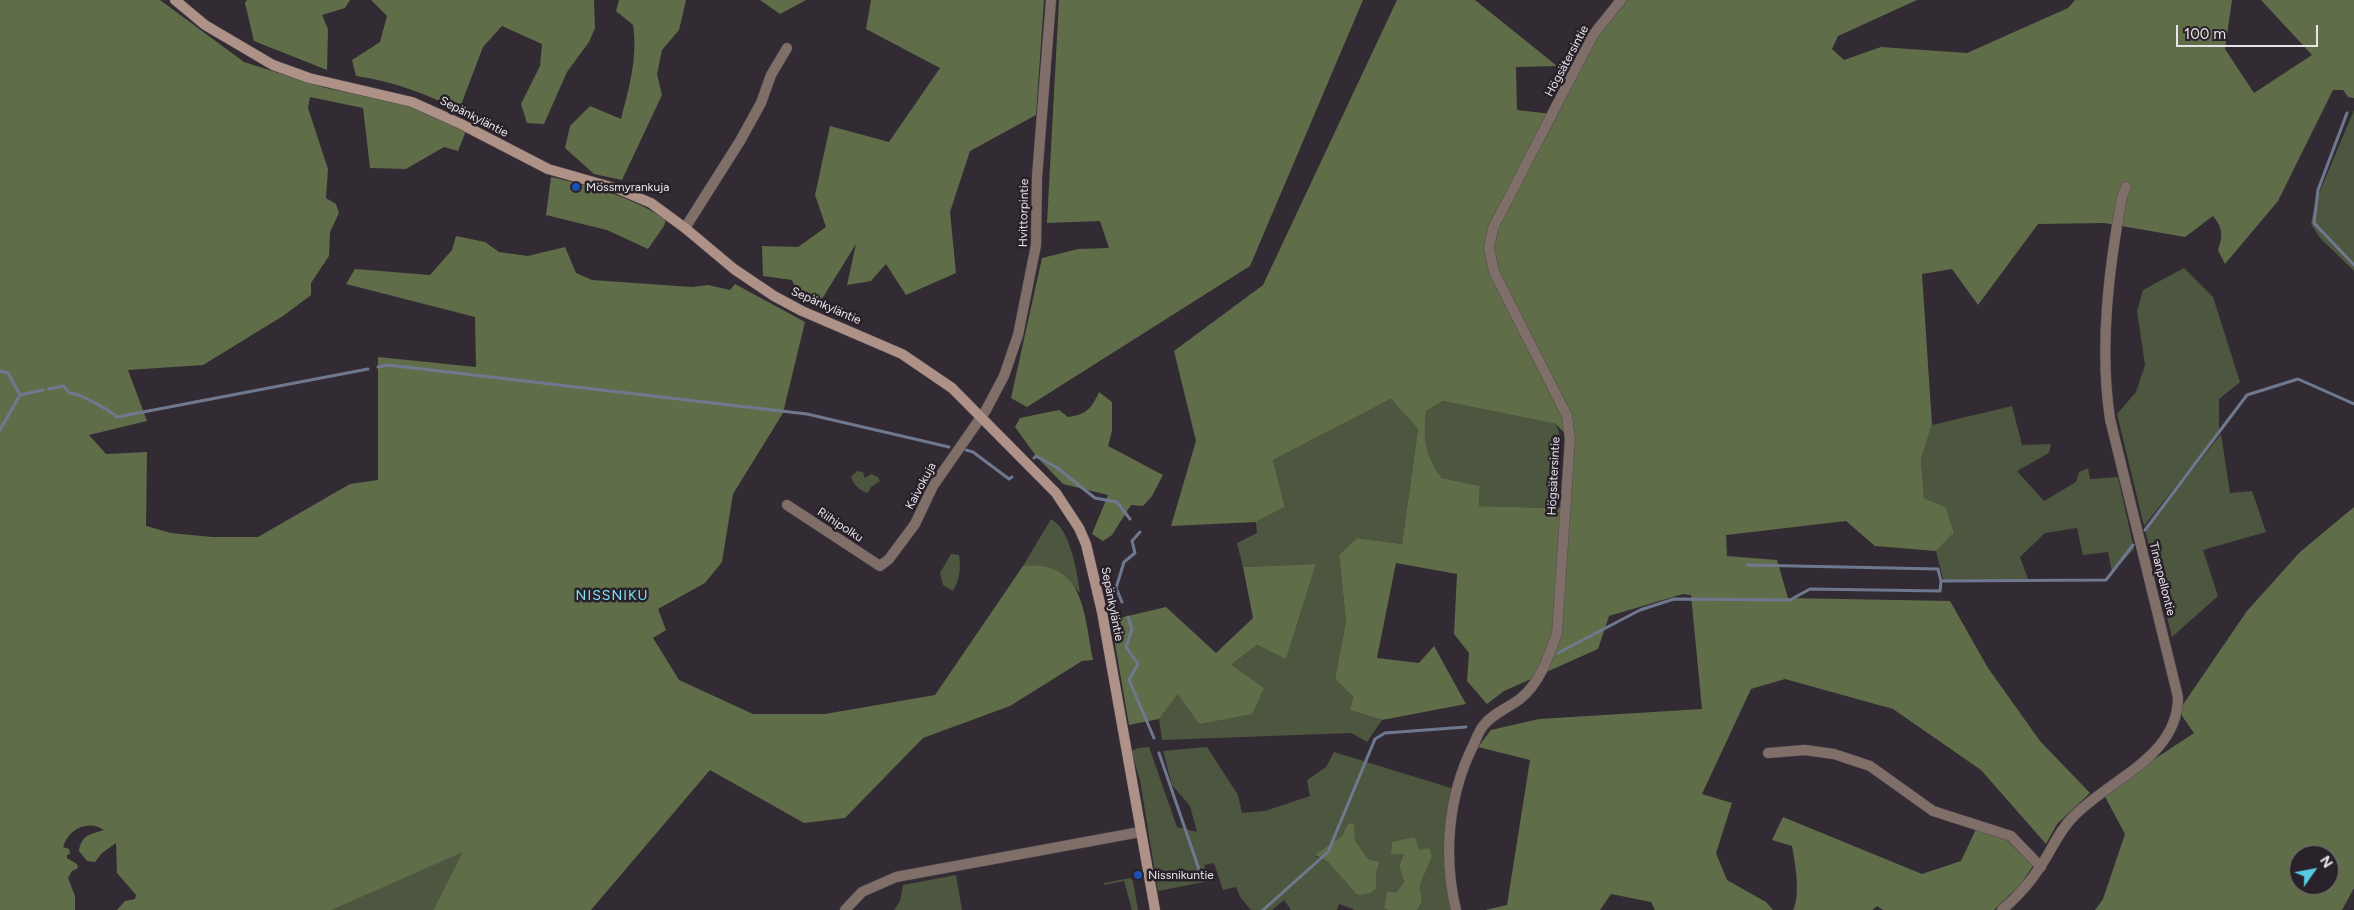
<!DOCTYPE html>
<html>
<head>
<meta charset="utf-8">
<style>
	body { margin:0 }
	#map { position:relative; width:2354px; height:910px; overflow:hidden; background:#332b33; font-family:Figtree,sans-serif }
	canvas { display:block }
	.north { position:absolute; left:2289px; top:845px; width:50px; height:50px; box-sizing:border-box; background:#292129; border:1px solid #766f76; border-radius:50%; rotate:57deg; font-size:14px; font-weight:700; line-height:20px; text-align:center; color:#e9e4e9 }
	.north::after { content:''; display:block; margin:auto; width:18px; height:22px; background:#57c9e3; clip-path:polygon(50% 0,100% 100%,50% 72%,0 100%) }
	.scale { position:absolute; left:2176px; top:25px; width:142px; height:22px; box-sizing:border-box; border:2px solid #e9e4e9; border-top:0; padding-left:6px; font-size:15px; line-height:18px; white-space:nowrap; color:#e9e4e9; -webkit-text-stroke:4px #292129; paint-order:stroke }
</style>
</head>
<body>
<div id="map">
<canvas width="2354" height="910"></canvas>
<div class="north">N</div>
<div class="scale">100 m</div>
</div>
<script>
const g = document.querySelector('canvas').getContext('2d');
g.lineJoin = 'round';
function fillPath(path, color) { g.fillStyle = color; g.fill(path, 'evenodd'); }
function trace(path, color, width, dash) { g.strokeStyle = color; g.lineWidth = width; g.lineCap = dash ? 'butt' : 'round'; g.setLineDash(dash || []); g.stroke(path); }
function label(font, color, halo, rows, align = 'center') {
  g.font = font + ' Figtree,sans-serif'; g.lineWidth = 5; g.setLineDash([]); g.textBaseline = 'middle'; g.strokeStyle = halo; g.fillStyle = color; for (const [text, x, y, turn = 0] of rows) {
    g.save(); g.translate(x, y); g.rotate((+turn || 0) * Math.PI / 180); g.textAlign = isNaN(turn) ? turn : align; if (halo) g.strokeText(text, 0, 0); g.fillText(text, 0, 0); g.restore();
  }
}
fillPath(new Path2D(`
	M2354 110V271L2320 238 2311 224 2315 203Z
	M2184 268 2213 297 2240 382 2219 399V432L2144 526 2117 414 2136 392 2145 365 2137 311 2143 290Z
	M1391 399 1418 429 1402 544 1357 538 1339 555 1346 621 1335 679 1353 697 1350 710 1382 720 1367 742 1351 733 1162 740 1159 719 1178 694 1231 665 1257 645 1286 658 1316 564 1243 567 1237 543 1257 533 1256 522 1285 507 1273 460Z
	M1443 401 1556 424 1561 439 1553 508 1479 506 1480 486 1442 478C1424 454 1424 440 1426 411Z
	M2012 406 2022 445 2051 444 2049 453 2017 471 2044 501 2076 482 2079 472 2088 468 2090 479 2118 477 2134 549 2112 572 2108 552 2083 555 2077 528 2045 533 2020 557 2028 579 1944 582 1936 551 1954 531 1946 507 1924 498 1921 459 1932 425Z
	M2221 434 2230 493 2252 491 2266 532 2203 550 2218 596 2172 637 2145 530Z
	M857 471 863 472 865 478 871 474 878 477 880 481 871 487 868 493C859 490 855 486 851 477Z
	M1051 519C1071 530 1077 572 1080 593L1059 572 1023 566Z
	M951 554 959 555C961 568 960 579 953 591L943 585 940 573Z
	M1149 747 1177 827 1197 832 1190 806 1172 785 1163 751 1207 747 1238 795 1242 813 1265 811 1310 796 1307 780 1326 767 1334 752 1451 788 1448 817 1452 910H1417L1422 902 1420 885 1432 857 1404 854 1399 866 1404 882 1396 894 1387 891 1384 908 1388 910H1355L1339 904 1337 910H1291L1284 900 1272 910H1251L1240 897 1236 887 1223 890 1214 863 1204 865 1209 881 1158 891 1140 780 1131 751 1138 748ZM1348 823 1353 824 1355 840 1368 859 1380 862 1376 873V889L1357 895 1328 862 1315 856 1342 836Z
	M464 851 433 910H332Z
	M956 875 962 910H894L900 901 903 885Z
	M1130 878 1133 881 1138 910H1132L1124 881 1104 885V883Z`), '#4d563e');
fillPath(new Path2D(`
	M0 0H160L244 62 326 88 398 102 426 111 466 131 458 151 444 147 406 169 370 168 363 108 310 97 308 108 328 169 326 198 336 204 339 213 330 232 329 256 311 283V295L283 316 203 365 128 370 147 421 89 435 106 454 147 452 146 526 171 533 212 537H258L350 484 378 480V357L476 367 475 317 346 284 355 269 430 275 452 250 456 236 485 242 499 252 528 256 565 247 576 273 592 280 692 287 708 285 730 290 735 284 805 322 783 413 733 494 722 562 705 583 658 609 666 630 653 638 679 680 753 714H825L935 695 1023 566C1085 560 1084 615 1093 660L1082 661 1010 706 923 738 845 818 804 823 710 770 591 910H433L463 852 332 910H117L125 901 135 899 136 895 117 873 116 843 102 853 95 862 87 861 79 851C81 835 91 834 104 830 87 819 68 830 63 847L69 849 70 854 67 855V858L77 864 78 868 72 871 68 878 75 896V910H0Z
	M247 0H350L345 8 322 15 328 29 327 70 254 41 245 3Z
	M371 0H594L595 28 589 42 567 72 544 124 527 123 521 104 540 66 542 44 502 26 483 47 459 110C426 94 393 81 356 76L352 60 380 42 387 16Z
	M619 0H686L679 30 662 50 657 74 662 95 622 180 594 174 565 148 570 126 590 106 621 119C629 88 638 57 633 25L616 11Z
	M760 0H806L780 14Z
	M871 0H1044L1036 115 970 151 950 212 956 273 906 295 886 264 871 281 847 285 856 244 820 302 797 292 792 280 763 276 762 246 798 247 826 227 815 195 830 126 889 142 940 68 866 29Z
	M1059 0H1363L1250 266 1027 407 1011 398 1042 258 1078 249 1109 248 1100 221 1047 223Z
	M1397 0H1475L1557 66 1516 67 1517 110 1552 114 1580 63 1621 0H1917L1838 36 1832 49 1844 60 1881 47 1967 53 2068 8 2075 0H2232L2225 49 2254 93 2312 55 2261 0H2354V98L2348 97 2343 90H2333L2278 201 2225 264 2218 250C2223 236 2223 228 2213 216L2185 237 2104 223 2038 224 1978 305 1952 269 1922 274 1932 425 1921 459 1924 498 1946 507 1954 532 1936 551 1875 546 1846 521 1726 535 1727 556 1777 560 1788 598 1950 601 1988 668 2040 741 2090 793 2057 824 2046 844 1981 770 1893 709 1785 679 1751 689 1702 794 1732 803 1716 853 1727 880 1766 902 1773 910H1655L1651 902 1611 894 1600 910H1485L1507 905 1530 760 1478 747 1491 730 1539 719 1702 709 1691 595 1683 594 1609 616 1598 649 1504 691 1487 704 1467 681 1469 653 1454 634 1457 574 1396 563 1377 658 1419 663 1434 646 1466 704 1382 720 1350 710 1353 697 1335 679 1346 621 1339 555 1357 538 1402 544 1418 429 1391 399 1273 460 1285 507 1256 522 1171 526 1196 441 1174 351 1263 285ZM1443 401 1556 424 1570 439 1566 507 1553 508 1479 506 1480 486 1442 478C1424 454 1424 440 1426 411Z
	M551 177C595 187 626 195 666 219L664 226 648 249 607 230 546 215Z
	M1099 392 1112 402V431L1108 446 1163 475 1152 496 1143 506 1131 505 1112 535 1103 541 1092 534 1108 495 1063 484 1036 456 1015 427 1020 418 1059 410 1068 417C1086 415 1092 408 1099 392Z
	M2354 507V888L2342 910H2095L2103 899 2125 834 2103 793 2194 733 2182 716V706L2247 611 2300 552ZM2299 855H2329V885H2299Z
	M1316 564 1286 659 1257 645 1231 665 1264 688 1252 714 1199 724 1178 694 1159 719 1129 725 1111 620 1166 607 1216 653 1253 618 1243 567Z
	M1783 817 1922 874 1961 861 1976 829 2007 840 2033 866 2021 884 1994 910H1883L1877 906 1872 910H1793C1801 895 1795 862 1792 846L1772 840Z
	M1348 823 1354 824 1355 840 1368 859 1380 862 1376 873V889L1370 893 1357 895 1328 862 1315 855 1342 836Z
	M1415 837 1419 850 1429 848 1432 857 1420 885 1422 902 1417 910H1388L1384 908 1387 891 1396 893 1404 882 1399 866 1404 854H1391L1392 842Z`), '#606d49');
trace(new Path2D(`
	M2347 113 2318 190 2314 223 2354 265
	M378 367 388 365 807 414 949 447
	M0 371 8 373 20 395 43 390
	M49 389 64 386 69 393C80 393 107 409 117 417L368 369
	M0 430 20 395
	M966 450 973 452 1009 479 1012 477
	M1034 458 1036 456 1056 467 1095 498 1117 502 1130 519
	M2145 530 2247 395 2298 379 2354 404
	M1747 565 1938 569 1941 581
	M1122 602 1116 588 1124 562 1135 553 1132 541 1140 532
	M1128 617 1132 629 1126 647 1138 664 1129 680 1154 738
	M1558 653 1640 610 1674 599 1790 600 1810 589 1940 591 1941 581 2106 580 2133 545
	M1159 753 1201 875
	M1263 910 1328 852 1375 739 1385 733 1466 727`), '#6e798f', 3);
const street = new Path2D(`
	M685 228 740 141 761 103 771 75 787 48
	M787 505 880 566 889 559 915 524 933 486 986 410 1004 376 1018 335 1036 245 1037 177 1051 0
	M1768 753 1805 750 1834 754 1870 766 1933 811 2011 836 2041 867
	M845 910 862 892 896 877 1140 832
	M1456 910C1443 856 1448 796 1473 746 1476 739 1479 731 1483 726 1493 713 1508 708 1520 699 1540 683 1549 656 1557 633L1570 439 1567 416 1494 272 1489 248 1493 228 1593 35 1621 0
	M2002 910C2017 897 2030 883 2040 867 2052 850 2059 830 2074 816 2111 778 2178 757 2178 697L2110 419C2099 346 2109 268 2122 197L2126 187`);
const secondary = new Path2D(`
	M175 0 205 25 273 65 309 78 412 102 461 124 548 169 618 189 651 203 685 228 734 269 774 296 802 311 902 354 952 388 1056 493 1079 528 1086 544 1102 612 1155 910`);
trace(street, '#504950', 11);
trace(secondary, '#504950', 11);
trace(street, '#806e68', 10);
trace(secondary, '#ae9187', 10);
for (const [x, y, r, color] of [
	[576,187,5,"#1a4fb4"],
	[1138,875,5,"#1a4fb4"]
]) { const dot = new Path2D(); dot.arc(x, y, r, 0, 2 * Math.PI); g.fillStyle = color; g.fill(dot); trace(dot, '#292129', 2); }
label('12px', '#e9e4e9', '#292129', [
	["Högsätersintie",1567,61,-62],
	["Sepänkyläntie",474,117,27],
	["Hvittorpintie",1024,213,-89],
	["Sepänkyläntie",826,306,24],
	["Högsätersintie",1554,476,-87],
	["Kaivokuja",921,486,-62],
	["Riihipolku",840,525,33],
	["Tinanpellontie",2162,579,76],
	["Sepänkyläntie",1112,604,79]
]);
label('12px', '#e9e4e9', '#292129', [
	["Mössmyrankuja",586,187],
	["Nissnikuntie",1148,875]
], 'left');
g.letterSpacing = '1px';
label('14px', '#7ee2fb', '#292129', [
	["NISSNIKU",612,596]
]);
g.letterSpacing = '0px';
</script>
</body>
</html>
